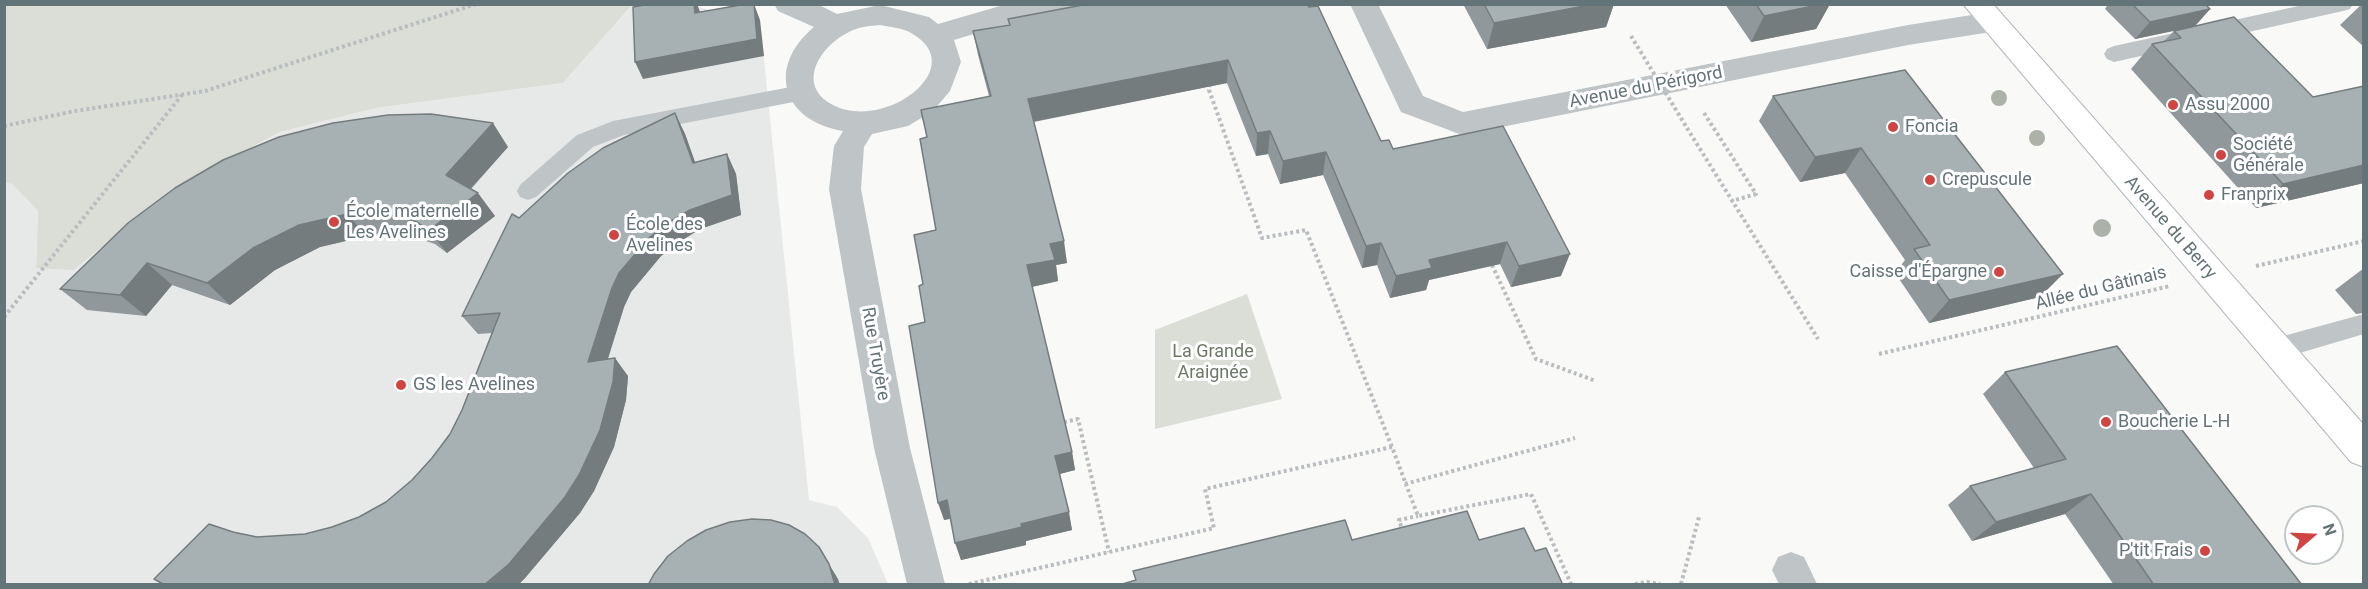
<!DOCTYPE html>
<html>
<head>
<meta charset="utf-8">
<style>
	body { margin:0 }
	#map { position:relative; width:2368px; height:589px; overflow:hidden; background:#f9f9f8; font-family:Roboto,sans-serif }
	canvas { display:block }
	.frame { position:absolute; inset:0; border:6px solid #637479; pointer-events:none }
	.north { position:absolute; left:2284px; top:505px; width:60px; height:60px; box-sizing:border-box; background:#fff; border:2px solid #c1c7c9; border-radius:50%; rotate:71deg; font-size:16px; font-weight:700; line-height:24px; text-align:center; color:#637479 }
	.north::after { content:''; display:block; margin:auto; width:21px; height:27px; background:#d04441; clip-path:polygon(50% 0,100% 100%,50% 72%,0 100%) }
</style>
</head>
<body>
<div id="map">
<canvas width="2368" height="589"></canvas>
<div class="frame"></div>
<div class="north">N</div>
</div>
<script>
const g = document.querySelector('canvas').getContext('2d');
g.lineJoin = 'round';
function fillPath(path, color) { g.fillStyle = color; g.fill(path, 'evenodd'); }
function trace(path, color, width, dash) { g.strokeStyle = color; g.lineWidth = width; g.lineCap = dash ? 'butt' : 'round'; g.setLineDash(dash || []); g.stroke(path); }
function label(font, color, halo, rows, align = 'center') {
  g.font = font + ' Roboto,sans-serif'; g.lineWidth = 6; g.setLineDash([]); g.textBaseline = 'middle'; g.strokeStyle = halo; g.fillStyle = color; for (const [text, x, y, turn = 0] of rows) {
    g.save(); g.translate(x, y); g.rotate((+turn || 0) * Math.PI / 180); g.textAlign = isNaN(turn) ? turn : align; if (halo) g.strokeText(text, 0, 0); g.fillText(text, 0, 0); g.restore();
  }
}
fillPath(new Path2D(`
	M632 5H688L760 20 809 500 837 507 868 538 888 584H5V183L12 184 38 211 36 267 280 132 376 108 563 83Z`), '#e7e9e8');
fillPath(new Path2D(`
	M5 5H632L563 83 376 108 280 132 176 188 73 270 36 268 38 211 12 184 5 183Z
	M1247 294 1282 399 1155 429V330Z`), '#dbded7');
const secondary = new Path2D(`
	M1963 4H1993L2364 425V467L2351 462Z`);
trace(secondary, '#b1b9bb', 2);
trace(new Path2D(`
	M1210 84 1209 90 1262 238 1306 230 1392 447
	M1704 113 1756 194 1732 201
	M4 126 75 111 205 91 476 4
	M1687 128 1818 339
	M1492 265 1536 359 1596 381
	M2256 266 2364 241
	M4 317 182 95
	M1879 354 2170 286
	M1064 422 1078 419 1109 552
	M1405 484 1575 438
	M1403 532 1399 520 1418 516
	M969 584 1214 528 1205 489 1392 447 1418 516 1531 494 1571 584
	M1635 584 1647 582 1660 584
	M1681 584 1699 517`), '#b9bdbf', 4, [3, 3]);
fillPath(new Path2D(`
	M2308 4H2353L2350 9 2343 11 2114 62 2107 59 2104 54 2107 49 2114 46Z
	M801 85 809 87 812 93 809 99 624 135 593 147 536 197 528 200 520 197 517 191 520 185 577 135 613 121Z
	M2364 314V334L2276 360 2267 356 2264 349 2267 342 2276 338Z`), '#bfc4c6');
fillPath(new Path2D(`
	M774 4H817L837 14 880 5 929 17 938 24 1007 4H1081L1077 11 1067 14 1000 26 954 40 961 62 950 91 933 111 908 126 872 134 864 147 861 189 910 448 945 584H907L874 448 829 189 834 146 843 131C782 121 766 67 814 27L778 11ZM880 25C890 27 903 28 911 33 972 67 885 132 833 105 795 85 820 46 849 32 858 27 869 26 880 25Z
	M1350 4H1378L1423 96 1463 112 1908 25 1991 12 2001 15 2005 22 2001 29 1991 32 1908 45 1462 135 1401 112Z
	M1791 552 1804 557 1817 584H1779L1772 570 1778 557Z`), '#bfc4c6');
fillPath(secondary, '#fff');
trace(new Path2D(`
	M1631 36 1687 128`), '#b9bdbf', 4, [3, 3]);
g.fillStyle = '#acb2a8';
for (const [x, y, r] of [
	[1999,98,8],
	[2037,138,8],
	[2102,228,9]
]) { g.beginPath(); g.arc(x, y, r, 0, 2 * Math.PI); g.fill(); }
fillPath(new Path2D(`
	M1307 4 1381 141 1393 149 1561 276 1511 287 1500 264 1429 280 1426 290 1390 298 1377 265 1362 268 1323 175 1280 184 1268 154 1256 156 1227 83 1034 122 1067 263 1056 265 1058 281 1032 287 1072 452 1075 470 1060 474 1072 530 1026 541V545L961 560 950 519 944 520 925 322 923 284 936 230 927 137 989 96 978 55 973 31Z
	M1463 4H1614L1606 27 1487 49Z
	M1725 4H1830L1816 29 1751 42Z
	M2108 4H2205L2210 9 2195 26 2313 97 2364 86V183L2256 208 2131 69 2152 44 2164 41 2174 31 2135 39 2105 9Z
	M2362 4H2364V47L2340 25Z
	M1905 70 2040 297 1929 323 1895 273 1905 260 1845 173 1800 182 1759 121 1773 96Z
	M675 113 685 134 695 163 727 154 736 174 741 215 700 229 681 241 661 256 631 292 624 307 608 359 628 376 626 400 614 447 594 491 580 513 525 578 518 585H163L154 579 233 532 257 537 305 534 332 527 359 517 386 502 412 480 432 458 450 434 462 410 492 333 478 334 462 316 519 218Z
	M508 147 471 189 495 216 447 253 435 244 420 239 385 235 367 236 320 247 275 270 230 305 172 285 146 316 87 310 60 289Z
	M2364 268V313L2356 314 2335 290Z
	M2005 372 2302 585H2114L2065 514 1972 541 1948 505 1970 486 2034 468 1983 394Z`), '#90989b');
fillPath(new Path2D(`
	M694 4H697L701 14 695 13Z
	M754 4 760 20 764 56 643 79 635 62Z
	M1595 4H1614L1606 27 1487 49 1494 23Z
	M1823 4H1830L1816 29 1751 42 1764 16Z
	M2210 9 2195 26 2135 39 2150 22Z
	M1228 60 1227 83 1031 122 1028 99Z
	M675 113 685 134 703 184 693 163Z
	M493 123 508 147 463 197 446 175Z
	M1270 131 1268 154 1256 156 1257 133Z
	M1861 148 1845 173 1800 182 1815 157Z
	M1326 152 1323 175 1280 184 1283 161Z
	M727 154 736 174 741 215 700 229 681 241 661 256 631 292 624 307 601 380 588 362 612 288 619 273 650 237Z
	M2364 165V183L2256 208 2283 184Z
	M478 193 495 216 447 253 429 230Z
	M347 214 367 236 320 247 275 270 230 305 207 283 253 248 299 225Z
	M1064 241 1067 263 1056 265 1058 281 1031 287 1027 265 1050 244Z
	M1507 242 1500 264 1429 280 1426 290 1390 298 1396 276 1429 260Z
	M1381 243 1377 265 1362 268 1366 246Z
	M1570 254 1561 276 1511 287 1519 266Z
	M147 263 172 285 146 316 120 295Z
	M2063 274 2040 297 1929 323 1949 300Z
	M615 358 628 376 626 400 614 447 594 491 580 513 525 578 518 585H484Z
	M1072 452 1075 470 1059 474 1055 456Z
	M2091 494 2065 514 1972 541 1996 522Z
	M947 500 953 518 944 520 938 503Z
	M1069 512 1072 530 1026 541V545L961 560 955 543 1021 524Z
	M829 564 838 579 840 585H835Z`), '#757c7e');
const building = new Path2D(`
	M650 4H694L695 13 746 4H754L757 39 635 62 633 7Z
	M1088 4H1307L1309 7 1318 6 1381 141 1389 140 1393 149 1503 126 1570 254 1519 266 1507 242 1429 260 1432 268 1396 276 1381 243 1366 246 1326 152 1283 161 1270 131 1257 133 1228 60 1028 99 1064 241 1050 244 1055 260 1027 265 1072 452 1055 456 1069 512 1021 524 1022 527 955 543 947 500 938 503 909 326 925 322 919 286 923 284 914 235 936 230 920 139 927 137 921 110 991 96 973 31 1010 25 1008 19Z
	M1484 4H1595L1494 23Z
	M1756 4H1823L1764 16Z
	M2132 4H2205L2210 9 2150 22Z
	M2234 17 2313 97 2364 86V165L2283 184 2152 44 2181 38 2174 31Z
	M1905 70 2063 274 1949 300 1914 249 1930 245 1861 148 1815 157 1773 96Z
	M675 113 693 163 727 154 732 195 690 210 671 221 650 237 619 273 612 288 588 362 615 358 613 382 600 430 579 475 565 497 509 564 484 585H165L154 579 209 524 233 532 257 537 305 534 332 527 359 517 386 502 412 480 432 458 450 434 462 410 500 313 462 316 512 214 519 218 568 173 603 148Z
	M431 114 493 123 446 175 478 193 429 230 417 222 402 217 366 212 347 214 299 225 253 248 207 283 147 263 120 295 60 289 128 223 175 188 223 160 279 137 333 123 388 115Z
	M2117 346 2302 585H2154L2091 494 1996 522 1970 486 2066 459 2005 372Z
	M1467 511 1479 540 1524 528 1535 551 1546 548 1563 585H1119L1136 580 1133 571 1345 520 1352 540Z
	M752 519 771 520 789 525 805 534 819 547 829 564 835 585H648L654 574 668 556 687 541 706 530 730 522Z`);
fillPath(building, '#a7b1b4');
trace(building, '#757c7e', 1.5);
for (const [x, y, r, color] of [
	[2173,105,6,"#d04441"],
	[1893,127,6,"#d04441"],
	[2221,155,6,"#d04441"],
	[1930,180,6,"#d04441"],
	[2209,195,6,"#d04441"],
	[334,222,6,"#d04441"],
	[614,235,6,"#d04441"],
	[1999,272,6,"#d04441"],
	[401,385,6,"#d04441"],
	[2106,422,6,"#d04441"],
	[2205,551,6,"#d04441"]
]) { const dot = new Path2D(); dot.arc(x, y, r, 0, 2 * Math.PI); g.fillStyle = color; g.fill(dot); trace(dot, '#fff', 2); }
label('18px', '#637479', '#fff', [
	["Avenue du Périgord",1646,88,-11],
	["Avenue du Berry",2170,228,49],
	["Allée du Gâtinais",2101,289,-14],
	["Rue Truyère",875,354,80]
]);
label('18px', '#637479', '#fff', [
	["Assu 2000",2185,105],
	["Foncia",1905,127],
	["Société",2233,145],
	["Générale",2233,166],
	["Crepuscule",1942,180],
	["Franprix",2221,195],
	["École maternelle",346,212],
	["Les Avelines",346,233],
	["École des",626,225],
	["Avelines",626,246],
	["Caisse d'Épargne",1987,272,"right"],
	["GS les Avelines",413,385],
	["Boucherie L-H",2118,422],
	["P'tit Frais",2193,551,"right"]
], 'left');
label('18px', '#6d7866', '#fff', [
	["La Grande",1213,352],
	["Araignée",1213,373]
]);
</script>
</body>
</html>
